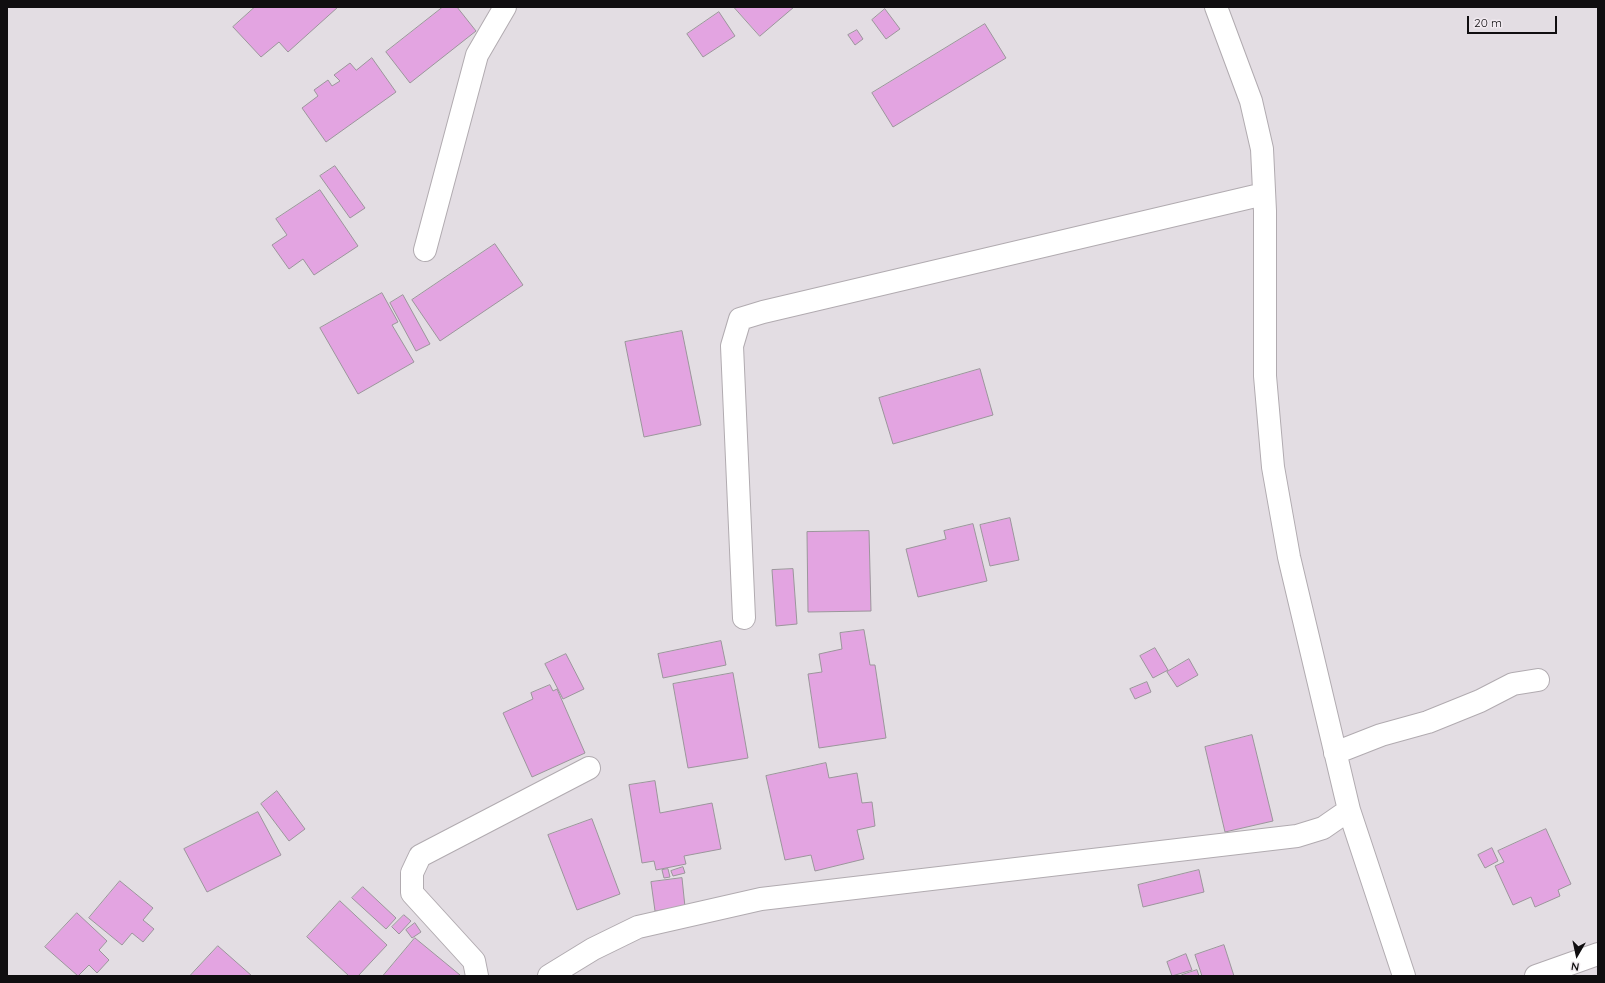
<!DOCTYPE html>
<html>
<head>
<meta charset="utf-8">
<style>
	body { margin:0 }
	#map { position:relative; width:1605px; height:983px; overflow:hidden; background:#e3dde3; font-family:Quicksand,sans-serif }
	canvas { display:block }
	.frame { position:absolute; inset:0; border:8px solid #100e10; pointer-events:none }
	.north { position:absolute; left:1557px; top:935px; width:40px; height:40px; -webkit-text-stroke:3px #f1eaf0; paint-order:stroke; rotate:189deg; font-size:11px; font-weight:700; line-height:16px; text-align:center; color:#100e10 }
	.north::after { content:''; display:block; margin:auto; width:14px; height:18px; background:#100e10; clip-path:polygon(50% 0,100% 100%,50% 72%,0 100%) }
	.scale { position:absolute; left:1467px; top:16px; width:90px; height:18px; box-sizing:border-box; border:2px solid #100e10; border-top:0; padding-left:5px; font-size:12px; line-height:14px; white-space:nowrap; color:#100e10; -webkit-text-stroke:3px #f1eaf0; paint-order:stroke }
</style>
</head>
<body>
<div id="map">
<canvas width="1605" height="983"></canvas>
<div class="frame"></div>
<div class="north">N</div>
<div class="scale">20 m</div>
</div>
<script>
const g = document.querySelector('canvas').getContext('2d');
g.lineJoin = 'round';
function fillPath(path, color) { g.fillStyle = color; g.fill(path, 'evenodd'); }
function trace(path, color, width, dash) { g.strokeStyle = color; g.lineWidth = width; g.lineCap = dash ? 'butt' : 'round'; g.setLineDash(dash || []); g.stroke(path); }
const building = new Path2D(`
	M255 7H338L288 52 279 42 261 57 233 27Z
	M443 7H457L476 31 410 83 386 52Z
	M734 7H794L760 36Z
	M885 9 900 29 886 39 872 20Z
	M719 12 735 36 703 57 687 34Z
	M985 24 1006 58 893 127 872 93Z
	M857 30 863 39 855 45 848 35Z
	M372 58 396 92 326 142 302 108 318 96 314 90 328 80 332 86 340 81 334 75 350 63 356 70Z
	M335 166 365 208 350 218 320 176Z
	M320 190 358 246 314 275 303 259 289 269 272 245 287 235 276 219Z
	M495 244 523 285 440 341 412 300Z
	M382 293 398 322 392 325 414 362 358 394 320 328Z
	M403 295 430 344 416 351 390 303Z
	M682 331 701 425 644 437 625 342Z
	M980 369 993 415 893 444 879 398Z
	M1010 518 1019 560 990 566 980 525Z
	M973 524 987 581 918 597 906 549 946 539 944 531Z
	M869 531 871 611 808 612 807 532Z
	M793 569 797 624 776 626 772 570Z
	M864 630 870 665H875L886 738 819 748 808 674 822 672 819 654 842 649 840 633Z
	M721 641 726 665 663 678 658 654Z
	M1155 648 1168 670 1153 678 1140 656Z
	M566 654 584 689 563 699 545 664Z
	M1189 659 1198 675 1177 687 1167 672Z
	M733 673 748 758 688 768 673 684Z
	M1147 682 1151 692 1135 699 1130 689Z
	M550 685 553 691 557 689 585 753 532 777 503 713 533 699 531 693Z
	M1252 735 1273 821 1225 832 1205 747Z
	M826 763 829 778 857 773 862 803 872 802 875 826 857 830 864 859 815 871 811 855 785 860 766 776Z
	M655 781 660 813 712 803 721 849 684 856 686 864 656 870 654 861 642 863 629 785Z
	M277 791 305 829 289 841 261 804Z
	M258 812 281 855 207 892 184 849Z
	M592 819 620 894 577 910 548 835Z
	M1546 829 1571 884 1558 890 1560 896 1535 907 1531 897 1513 905 1495 866 1504 862 1498 851Z
	M1492 848 1498 861 1485 868 1478 855Z
	M683 867 685 873 673 876 671 871Z
	M668 869 670 877 664 878 662 870Z
	M1199 870 1204 892 1143 907 1138 885Z
	M682 878 685 907 655 911 651 882Z
	M120 881 153 908 143 920 154 929 143 942 132 933 122 945 89 918Z
	M363 887 396 918 386 929 352 898Z
	M340 901 387 945 358 976H349L307 937Z
	M77 913 107 941 99 950 109 960 97 973 89 965 78 976 45 947Z
	M404 915 411 921 399 934 392 927Z
	M415 923 421 932 412 938 406 930Z
	M415 938 460 975V976H383Z
	M1224 945 1234 976H1202L1195 955Z
	M218 946 252 976H190Z
	M1186 954 1192 970 1172 976 1167 962Z
	M1197 970 1199 976H1183L1182 975Z`);
fillPath(building, '#e3a4e1');
trace(building, '#9b959b', 1);
const minor = new Path2D(`
	M1216 7 1251 101 1262 149 1265 211V376L1273 467 1289 557 1349 810 1404 976
	M425 250 477 55 505 7
	M744 618 732 346 740 319 763 312 1264 194
	M1335 753 1381 735 1428 722 1480 701 1513 684 1538 680
	M477 976 474 961 412 893V873L420 856 589 768
	M549 976 593 949 638 927 761 899 1297 836 1323 828 1349 810
	M1536 976 1598 954`);
trace(minor, '#b1abb0', 24);
trace(minor, '#fff', 22);
</script>
</body>
</html>
